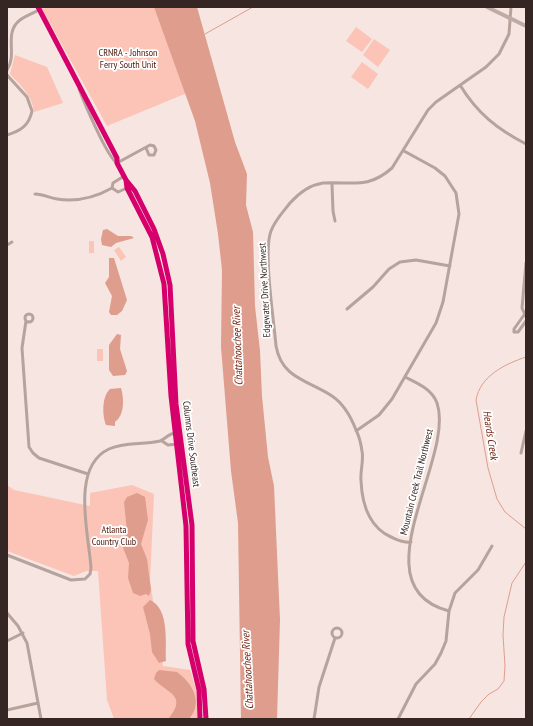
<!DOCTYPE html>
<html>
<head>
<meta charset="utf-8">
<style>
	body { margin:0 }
	#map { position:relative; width:533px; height:726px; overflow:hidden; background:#f6e5e0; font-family:"PT Sans Narrow",sans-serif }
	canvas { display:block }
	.frame { position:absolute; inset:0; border:8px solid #352623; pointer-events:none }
</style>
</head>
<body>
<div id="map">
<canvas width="533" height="726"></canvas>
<div class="frame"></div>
</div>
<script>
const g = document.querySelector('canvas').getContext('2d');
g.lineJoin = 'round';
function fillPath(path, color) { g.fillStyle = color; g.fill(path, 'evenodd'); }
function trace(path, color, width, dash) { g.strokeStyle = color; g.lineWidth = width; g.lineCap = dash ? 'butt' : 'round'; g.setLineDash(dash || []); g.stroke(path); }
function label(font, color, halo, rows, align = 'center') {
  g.font = font + ' "PT Sans Narrow",sans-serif'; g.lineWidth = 3.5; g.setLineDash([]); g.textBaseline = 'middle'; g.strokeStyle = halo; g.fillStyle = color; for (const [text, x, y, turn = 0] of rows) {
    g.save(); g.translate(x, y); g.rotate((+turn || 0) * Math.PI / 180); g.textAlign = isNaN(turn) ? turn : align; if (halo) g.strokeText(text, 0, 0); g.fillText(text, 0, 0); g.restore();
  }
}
fillPath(new Path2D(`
	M41 7H159L187 93 107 126Z
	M356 27 372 39 362 52 346 41Z
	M374 39 390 50 378 67 363 55Z
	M15 55 47 67 63 103 34 112C32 95 21 86 10 74Z
	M362 62 378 74 368 89 351 77Z
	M89 241H94V253H89Z
	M119 247 126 257 121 261 114 250Z
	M97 349H103V361H97Z
	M7 485 14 490 90 506V493L132 485 154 494 150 581 163 666 190 670 196 689 198 719H114L107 700 98 571H86L74 576 7 551Z`), '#fbc4b6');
fillPath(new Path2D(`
	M154 7H197L235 142 247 174 246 205 253 232 255 306 260 351 262 396 268 457 274 486 280 620 277 719H241L238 523 231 471 221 347 222 270 218 234 210 183 195 121Z
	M107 229 118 236H131L134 238 116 243 111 247 102 245 101 239 103 230Z
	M109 258H114L127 300 122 311 117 315H111L109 312 112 296 105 283 109 277Z
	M117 334 121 335 120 349 127 371 125 375 113 376 109 370V345Z
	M121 388C124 398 125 415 115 422V426L106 425C102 415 102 396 110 389Z
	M137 493 145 497 148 520 141 544 147 559 151 590 149 596 146 594 140 596 133 593 128 578 129 563 122 545 127 532 124 502 127 497Z
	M150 600C170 609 165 643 166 661L159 663 152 652 150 634 143 607Z
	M159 670 177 672C192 683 204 702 189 719H168C189 695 166 693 154 679L156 673Z`), '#df9d8d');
trace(new Path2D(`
	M205 34 253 7
	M526 357C505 364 480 376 476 400L488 468 497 499 505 512 526 529
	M469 719 481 702 489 694 498 689 504 681 505 666 503 635 504 617 512 583 526 562`), '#df9d8d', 1);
trace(new Path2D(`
	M38 7 117 158V163L126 180
	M7 70C18 54 3 33 20 20 25 16 33 13 39 10
	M7 75 27 97 32 111C29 126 20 131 7 135
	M460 85C477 113 497 129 526 144
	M79 89C84 102 107 157 117 163
	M117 163 150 145 154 146 156 150 154 155H149L146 148
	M332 184 333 211 335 221
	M112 188 113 183 124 176
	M112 188 118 192 127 188
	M35 194C44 194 49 198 57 199 76 202 96 197 112 188
	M7 245 12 242
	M526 263 522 308 526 317
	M347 309 373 287 389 269 400 262 416 260 450 266
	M25 318a4 4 0 1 1 8 0a4 4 0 1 1-8 0Z
	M524 315 514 329V332H518L526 321
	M26 321 22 348 29 447 33 453 39 458 88 474
	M405 377C417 383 432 389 437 403 456 458 356 587 449 611
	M356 431 379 415 392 399 436 323 443 302 459 214 456 193 445 176 435 168 404 151
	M162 441 168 445 178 444
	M521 453 526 431
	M411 542C403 543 398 540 391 537 369 527 362 503 361 481 360 471 364 460 362 451 361 444 359 436 356 430 351 417 344 404 332 396 308 380 282 379 276 346 274 320 263 252 271 231 275 220 283 212 290 203 299 193 309 185 323 183 352 181 367 190 392 168L428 110 436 102 486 67 499 54 509 34 511 7
	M7 555 71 580 85 579 90 574 91 568C89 535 70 467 109 449 124 442 143 445 160 441 165 439 168 434 175 433
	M7 613 18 626 27 643 41 719
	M332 633a5 5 0 1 1 10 0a5 5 0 1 1-10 0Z
	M7 641 23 633
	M7 710 38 703
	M200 719 199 690 188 644 186 526 171 396 164 284 152 237 127 188 126 180 135 191 154 229 163 254 170 285 176 404 192 525 193 641 204 689 206 719
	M314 719 319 687 335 638
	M398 719 416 684 435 664 441 653 446 641 449 611 455 593 478 570 492 546`), '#b7a39d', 3);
trace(new Path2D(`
	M487 7 526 26`), '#c0aaa4', 4);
trace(new Path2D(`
	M38 7 117 158V163L126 180
	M200 719 199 690 188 644 186 526 171 396 164 284 152 237 127 188 126 180 135 191 154 229 163 254 170 285 176 404 192 525 193 641 204 689 206 719`), '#d6006c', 5);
label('10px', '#4c1509', '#fff', [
	["CRNRA - Johnson",128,53],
	["Ferry South Unit",128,65],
	["Atlanta",114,530],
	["Country Club",114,542]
]);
label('10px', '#352623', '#fff', [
	["Edgewater Drive Northwest",265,290,-93],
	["Columns Drive Southeast",191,444,83],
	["Mountain Creek Trail Northwest",417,482,-76]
]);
label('italic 11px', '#732412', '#fff', [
	["Chattahoochee River",238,346,-92],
	["Heards Creek",490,435,81],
	["Chattahoochee River",248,670,-93]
]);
</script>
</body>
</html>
